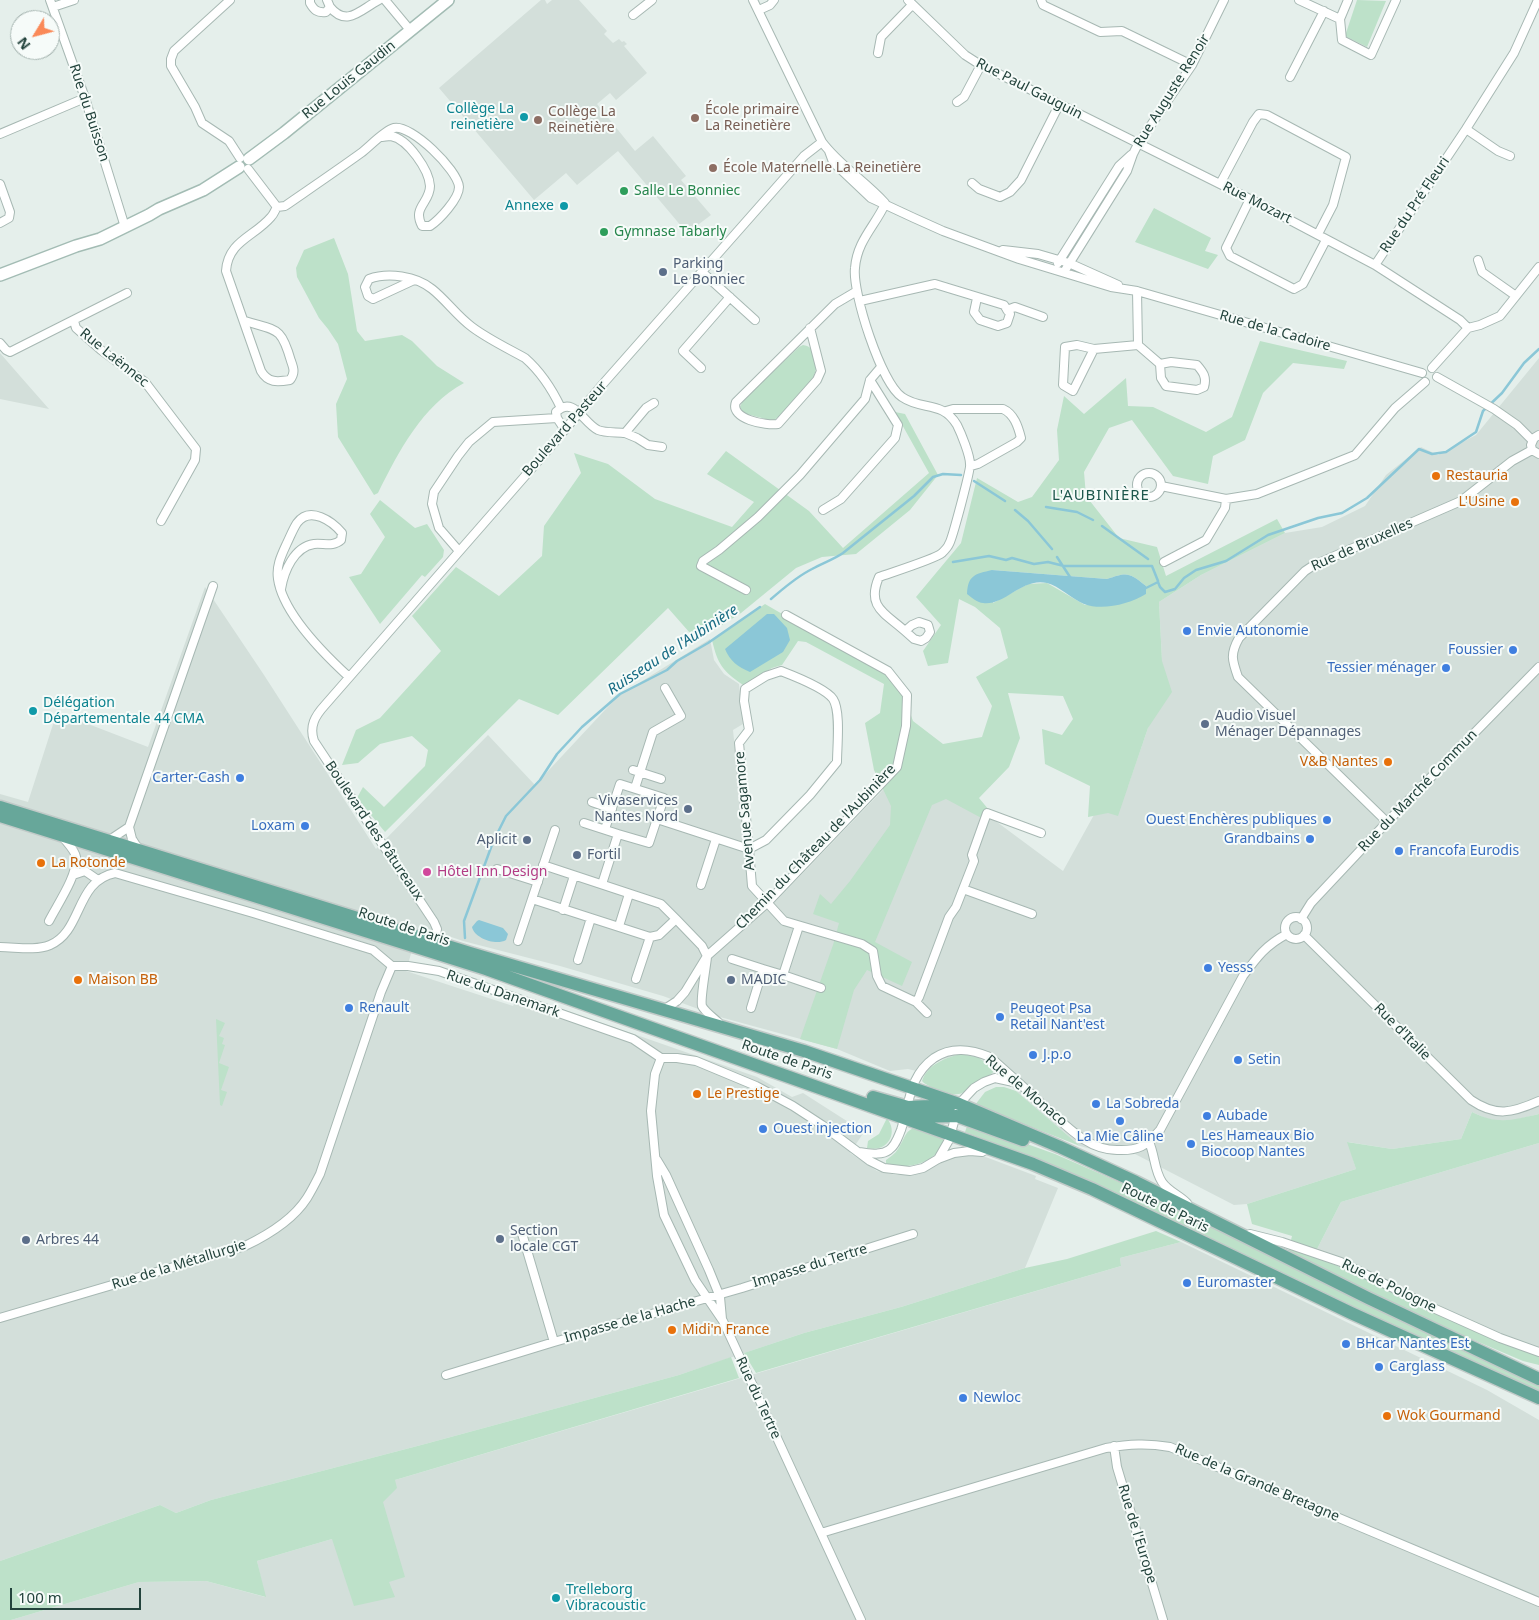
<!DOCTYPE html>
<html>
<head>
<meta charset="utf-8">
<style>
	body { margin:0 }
	#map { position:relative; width:1539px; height:1620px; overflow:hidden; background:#e5efeb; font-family:"Noto Sans",sans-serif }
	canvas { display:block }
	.north { position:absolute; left:10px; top:10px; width:50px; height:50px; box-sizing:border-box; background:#f6fbf9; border:1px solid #a2b1ad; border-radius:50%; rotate:233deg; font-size:14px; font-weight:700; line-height:20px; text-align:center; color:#23433c }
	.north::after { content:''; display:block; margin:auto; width:18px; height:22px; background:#fa8958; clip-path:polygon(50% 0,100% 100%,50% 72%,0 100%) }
	.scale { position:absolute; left:10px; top:1588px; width:131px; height:22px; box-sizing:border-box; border:2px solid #23433c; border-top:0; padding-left:6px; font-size:15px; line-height:18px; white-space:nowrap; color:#23433c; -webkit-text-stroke:4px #f6fbf9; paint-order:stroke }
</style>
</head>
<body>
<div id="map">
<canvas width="1539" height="1620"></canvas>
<div class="north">N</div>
<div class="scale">100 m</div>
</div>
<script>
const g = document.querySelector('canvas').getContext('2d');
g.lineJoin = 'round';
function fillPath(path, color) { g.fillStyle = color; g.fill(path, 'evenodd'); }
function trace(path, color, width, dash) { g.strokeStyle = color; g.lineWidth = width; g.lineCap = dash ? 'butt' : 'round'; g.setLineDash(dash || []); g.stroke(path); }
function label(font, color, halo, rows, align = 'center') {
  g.font = font + ' "Noto Sans",sans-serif'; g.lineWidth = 4; g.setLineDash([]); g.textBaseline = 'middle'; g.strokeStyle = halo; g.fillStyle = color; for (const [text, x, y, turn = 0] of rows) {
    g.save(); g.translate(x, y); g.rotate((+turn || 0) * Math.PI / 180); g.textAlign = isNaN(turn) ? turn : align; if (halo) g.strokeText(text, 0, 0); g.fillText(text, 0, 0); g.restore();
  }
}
fillPath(new Path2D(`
	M541 0H545L547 4 552 0H579L607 31 604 34 613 43 619 39 622 42 624 41 627 44 624 46 647 73 616 100 610 93 597 104 635 151 653 136 686 176 681 180 711 215 687 233 618 151 577 185 566 173 534 200 439 88Z
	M0 353 20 376 49 409 0 399Z
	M1539 358V1114L1515 1120 1498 1121 1485 1118 1472 1112 1461 1139 1392 1149 1348 1142 1356 1169 1247 1204 1234 1205 1135 1154 1113 1155 1080 1146 1016 1091 993 1067 961 1054 941 1060 934 1064 925 1073 908 1069 890 1071 837 1049 720 1017 663 996 560 966 463 941 419 926 406 971 513 1006 519 994 757 1077 792 1097 803 1093 864 1132 850 1153 877 1171 896 1175 914 1174 951 1158 975 1153 1036 1176 1035 1179 1058 1188 1025 1268 901 1307 804 1333 679 1375 425 1444 211 1500 176 1513 160 1505 0 1561V794L28 802 57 712 148 747 205 587 264 675 376 849 488 735 535 785 618 696 710 639 714 660 724 674 739 684 743 724 733 730 743 830 758 895 776 901 905 767 974 805 1063 871 1111 784 1128 786 1148 728 1162 661 1159 602 1201 575 1285 533 1322 527 1365 506 1386 475 1421 447 1438 455 1476 435Z
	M1539 1143V1356L1435 1312 1314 1255 1341 1202Z
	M1181 1242 1487 1390 1539 1420V1620H11L139 1582 206 1581 265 1597 257 1561 332 1539 395 1480 1121 1266 1120 1258Z`), '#d3dfda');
fillPath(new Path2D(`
	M1357 0 1386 1 1367 47 1345 36Z
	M1154 208 1211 238 1205 251 1218 255 1208 269 1135 242Z
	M334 238 348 274 357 331 365 341 402 335 412 341 437 366 464 383C422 406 399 451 378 493L374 495 338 437 336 404 347 379 338 344 328 329 319 318 297 277 296 268 304 250Z
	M1260 341 1347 361 1344 369 1293 363 1263 393 1245 440 1213 456 1208 484 1173 476 1132 420 1109 428 1084 472 1086 496 1119 538 1157 547 1166 576 1277 519 1285 533 1201 575 1159 602 1162 661 1172 692 1148 728 1118 816 1108 813 1088 817 1090 786 1045 764 1042 729 1062 735 1073 719 1063 696 1008 693 1020 738 1009 767 979 798 989 810 987 821 946 799 932 805 875 942 912 962 902 986 867 970 854 990 837 1049 800 1039 833 945 839 923 813 914 820 894 831 904 850 881 890 825 891 806 874 770 865 723 880 713 884 684 806 642 798 641 782 665 772 668 743 685C722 670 718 665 712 640L765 604 886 674 904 696 913 721 943 744 982 737 992 706 976 677 1008 658 1000 628 975 607 959 599 948 663 928 666 923 651 941 625 916 597 961 543 977 478 1018 502 1032 497 1059 460 1057 430 1064 396 1084 414 1126 378 1128 406 1153 407 1206 432 1232 417ZM992 570 1107 579C1127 572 1129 572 1146 586V594L1085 605 1047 583 1028 584 993 603Z
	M803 345C809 346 812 348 814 354 814 358 816 362 816 366 817 382 790 405 779 416L773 421 743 413 740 407 743 400 799 347Z
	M895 412 905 414 938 475 910 510 856 554 822 557 796 568 741 613 697 641 668 608 558 715 519 699 385 832 357 798 363 787 384 807 425 766 428 750 412 736 380 744 358 763 342 765 356 730 380 718 441 651 412 616 456 567 499 596 542 556 544 526 581 473 574 453 608 464 655 499 732 527 754 502 707 474 726 451 809 511 843 548 929 473Z
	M380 500 415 528 427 524 444 550 443 557 425 577 422 575 380 624 349 577 361 574 385 537 370 514Z
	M216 1019 225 1023 219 1036 224 1038 222 1044 225 1045 219 1063 229 1067 221 1090 227 1092 222 1106 220 1105Z
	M961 1054 979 1058 995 1070C990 1077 985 1077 978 1081 972 1084 968 1090 962 1093 951 1098 933 1089 924 1083L922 1081C928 1064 945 1058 961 1054Z
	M996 1087H1004L1016 1091 1080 1146 975 1105 985 1092Z
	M1472 1112C1497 1125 1513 1120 1539 1114V1143L1341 1202 1314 1255 1435 1312 1539 1356V1365L1523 1361 1422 1318 1288 1252 1292 1236 1252 1224 1247 1204 1356 1169 1347 1142 1392 1149 1461 1139Z
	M887 1118C899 1134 887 1153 867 1148L868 1141 879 1134Z
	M968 1123 1055 1154 1174 1206 1539 1382V1392L1442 1350 1037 1159 965 1132Z
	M916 1127 946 1137C940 1162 908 1171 886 1164V1160C890 1157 895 1154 898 1149 905 1139 904 1131 916 1127Z
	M1156 1231 1181 1242 1120 1258 1121 1266 756 1373 744 1353 804 1333 901 1307 1025 1268 1067 1259Z
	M731 1357 739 1378 395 1480 397 1488 383 1502 405 1577 389 1582 395 1597 354 1606 332 1539 257 1561 266 1597 206 1581 139 1582 11 1620H0V1561L160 1505 176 1513 211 1500 425 1444 679 1375Z`), '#bde1c9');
fillPath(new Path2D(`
	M992 570 1107 579C1127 572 1129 572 1146 586V594C1130 604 1102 611 1084 604 1072 599 1059 586 1047 583 1022 577 1005 606 983 603 978 603 971 597 967 594 968 575 975 574 992 570Z
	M767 614H774L787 628 790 640 783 652 750 672C738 667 730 661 725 649Z
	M479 920 503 928 508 934 506 940C496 946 474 938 472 927L477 921Z`), '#8bc7d7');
trace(new Path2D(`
	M974 481 1005 501
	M1046 507 1077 512 1093 520
	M1015 510 1028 521 1052 549
	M1102 526 1148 559
	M1057 557 1070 577
	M953 562 989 556 1006 560 1012 558 1034 564 1048 562 1064 566H1152L1158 581
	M1144 589 1158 582 1160 587 1165 592 1175 589 1184 578 1196 570 1226 561 1268 535 1318 518 1342 513 1367 498 1419 449 1432 454 1446 452 1476 432 1483 411 1502 393 1524 363 1539 349
	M771 599C784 588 796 577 812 569 822 563 833 560 843 553L914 496 933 477 943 474 961 475
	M465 938 464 921 493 842 506 816 540 780 557 754 582 727 620 694 667 670 677 661 708 643 760 607`), '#8bc7d7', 2.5);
const street = new Path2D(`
	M50 0 85 98 125 227
	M230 0 174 51 171 59V66L195 107 202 123 229 141 240 158
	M310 0V3C314 10 317 13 326 12L330 7 327 0
	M385 0 410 30
	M753 0 822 142C839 165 865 181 885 203
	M908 0 965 55 979 64 1250 199 1375 265
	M1041 0 1043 5 1100 32 1122 31 1192 65
	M1299 0 1340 19
	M1348 0 1340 19 1342 40 1371 55 1396 0
	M53 7 74 0
	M330 7C347 28 361 9 379 0
	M759 10 770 5 774 0
	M633 15 652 0
	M878 53 881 37 912 5
	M1290 77 1324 11
	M957 102 964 97 981 65
	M1466 129 1498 151 1510 156
	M0 134 85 98
	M829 151 833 162 871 198 914 218 943 231 1019 259 1111 287 1137 291 1422 373
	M248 169 277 207
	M972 183 979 189 1000 197 1010 192 1021 180 1059 105
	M0 184 10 212 9 218 0 223
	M1220 184 1253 122 1259 114 1267 115 1346 157 1333 205 1318 234
	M1250 199 1226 248 1230 256 1294 289 1303 284 1326 240
	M885 204C875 226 857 241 855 268 852 292 881 383 902 397 922 411 942 400 957 425 961 433 970 455 970 464 971 469 952 540 949 544 948 547 944 551 942 553 935 559 890 573 879 577 866 607 885 613 905 631L912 625 919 622 928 625 930 632 926 638 921 641 914 639 905 631
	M1003 250 1038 254 1069 263 1118 285
	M1478 260 1482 272 1516 296
	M1058 263 1119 166 1131 155
	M702 272 755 320
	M1064 272 1127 171 1133 154 1138 144 1192 65 1224 0
	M414 280 373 299 368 296 365 287 369 279C388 272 416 276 432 289 446 300 457 316 472 327 488 339 507 348 525 358 541 372 552 389 561 408
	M860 301 935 284 1004 305 1010 314 1007 323 998 326 980 320 974 312 977 298
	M1007 310 1015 307 1043 317
	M74 321 76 328 101 350 145 382 196 449 195 460 161 521
	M245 321C277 331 281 326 291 361 294 369 295 373 290 380 277 382 268 383 261 371L226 271C228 241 254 237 271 217 274 214 275 210 277 207L285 206C311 188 336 171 361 153 369 147 385 130 394 128 411 124 458 170 459 187 459 199 439 220 430 226H422C412 207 430 203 430 186 429 170 408 139 391 136 388 136 383 137 380 137
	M810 328 821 371 817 380 778 424C766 426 729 419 736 402L835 304 857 291
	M1468 328 1480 325 1500 316 1539 267
	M0 343 6 350 10 352 127 293
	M1138 345 1160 364 1161 378 1166 386 1197 390 1204 387C1207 377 1203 372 1197 365L1171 362 1160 364
	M1094 349 1073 391 1063 385 1065 347 1077 345 1094 349 1138 345 1137 291
	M701 368 683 351 730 297
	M1432 368 1468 328 1460 320 1375 265 1466 129 1514 53 1538 0
	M1437 377 1494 409 1517 425 1532 440
	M946 411 953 409H1003C1014 414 1018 426 1021 438L1017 442 978 464 971 466
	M565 430 557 418 556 412C574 395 583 423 598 430 605 433 617 432 625 433L646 408 654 403
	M625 433 637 438 648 445 662 447
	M1539 435 1534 438 1531 445 1532 450 1539 454
	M1137 485a12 12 0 1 1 24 0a12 12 0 1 1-24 0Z
	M1161 486 1226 499 1257 494 1320 469 1355 455 1395 408 1425 382
	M823 510 841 499 895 438 898 425 870 380
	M459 551 439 528 432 504 434 492 458 456 469 442 493 422 557 418
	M1164 562 1206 540 1225 508 1226 499
	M281 589C284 571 294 547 314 544 324 543 333 547 341 540L342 533C333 522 310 505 297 523 293 529 290 537 287 543 281 556 276 566 278 579 283 614 325 655 349 677
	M746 590 701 566 703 561 719 550 758 517 800 475 865 399 870 380 881 367
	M633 770 661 779
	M635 788 653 732 681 716 665 688
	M592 802 612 809
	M1387 822 1238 677C1232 660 1230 654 1239 638L1305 571 1314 565 1461 501 1512 461 1532 450
	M584 823 618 834
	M605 829 620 784 664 798 657 819
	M108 841 129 827
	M139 850 132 839 129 827 213 586
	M543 865 661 904 676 919
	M497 869 538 882
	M73 875 85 871 98 880
	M602 884 618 834 649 843 657 819 749 849 766 840 810 795 837 762C837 747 841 711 833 699 826 689 794 676 781 671L766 676 745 689 744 701 749 730 739 743 749 849 752 886 784 921 862 944 873 951 877 976 882 986 916 1002 927 1013
	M701 885 716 839
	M963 889 1032 914
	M532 899 650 937 659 935 676 919 702 946 707 956
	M563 910 574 876
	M1285 928a11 11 0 1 1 22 0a11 11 0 1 1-22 0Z
	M1301 919 1311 903 1387 822 1539 667
	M49 921C57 905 78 875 76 857 75 850 67 843 63 837
	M619 926 629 894
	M1304 935 1471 1100C1496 1117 1512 1113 1539 1101
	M518 941 555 830
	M435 942 437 929 434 922 314 741C309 726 315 716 325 705L553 444 602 385 804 156 822 142
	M0 947C16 947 35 951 50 945 83 931 75 881 115 873L253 913 373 950 392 966H408L439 971 633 1039 661 1058H677L696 1061 756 1086 793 1106 822 1125 870 1161 884 1168 910 1171 923 1168 938 1159 954 1153 970 1151 982 1152 987 1149
	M707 957C706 968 700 999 702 1006 705 1012 714 1018 719 1023
	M732 959 763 969
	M578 960 591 918
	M783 975 821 988
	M636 979 650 937
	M916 1002 919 997 949 917 956 907 974 861 972 855 987 813 1041 833
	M751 1008 763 969 783 975 799 926
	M663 1010 677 1001 685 992 707 956 767 903 897 767 906 726 907 695 888 671 786 615
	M661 1058 655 1074 651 1111 657 1176 664 1215 695 1280 723 1321 730 1336 861 1620
	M1149 1142C1155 1155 1154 1170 1162 1182 1168 1191 1179 1195 1187 1203
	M859 1152C869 1153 881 1156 889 1150 896 1145 898 1137 901 1130 910 1102 909 1076 934 1058 952 1046 971 1049 990 1057 1008 1073 1026 1089 1044 1106 1066 1125 1087 1150 1117 1150 1139 1151 1146 1146 1160 1130L1243 976C1257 957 1266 945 1287 934
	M938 1159 949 1140 959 1104 974 1088 984 1082 995 1078 1018 1083
	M657 1160 666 1175 709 1270 720 1297 722 1319
	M521 1230 554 1342
	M1250 1234 1282 1242 1341 1262 1431 1307 1500 1338 1539 1352
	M0 1318 245 1246C268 1235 293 1220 307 1198 312 1190 316 1182 320 1174L381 992 392 966
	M446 1375 554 1342 742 1288 913 1234
	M1114 1446 1117 1467 1163 1620
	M821 1533 1106 1448C1130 1444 1147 1443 1170 1447L1539 1602`);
const secondary = new Path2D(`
	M249 159 284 133 448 0
	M0 275 76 246 100 239 149 215 159 209 203 190 239 167`);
const primary = new Path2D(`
	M0 807 470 953 804 1051 959 1104 1060 1147 1136 1182 1368 1298 1539 1379
	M0 816 486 969 1033 1164 1092 1189 1351 1313 1539 1398
	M873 1097 908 1107 951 1105
	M910 1117 957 1116 1023 1140`);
trace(street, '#a7b8b3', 10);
trace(secondary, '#a3bcb4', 14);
trace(primary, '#c1cac8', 15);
trace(street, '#fff', 8);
trace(secondary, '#fff', 11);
trace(primary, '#67a79a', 12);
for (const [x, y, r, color] of [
	[524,117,5,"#0f9aa8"],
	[695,118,5,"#8d6e63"],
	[538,120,5,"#8d6e63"],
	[713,168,5,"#8d6e63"],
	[624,191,5,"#2e9e5b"],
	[564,206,5,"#0f9aa8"],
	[604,232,5,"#2e9e5b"],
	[663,272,5,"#5c6f8a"],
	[1436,476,5,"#e8710a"],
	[1515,502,5,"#e8710a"],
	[1187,631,5,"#3f7fe0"],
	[1513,650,5,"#3f7fe0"],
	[1446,668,5,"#3f7fe0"],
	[33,711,5,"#0f9aa8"],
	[1205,724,5,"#5c6f8a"],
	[1388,762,5,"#e8710a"],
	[240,778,5,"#3f7fe0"],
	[688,809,5,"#5c6f8a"],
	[1327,820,5,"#3f7fe0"],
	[305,826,5,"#3f7fe0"],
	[1310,839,5,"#3f7fe0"],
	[527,840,5,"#5c6f8a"],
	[1399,851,5,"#3f7fe0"],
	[577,855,5,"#5c6f8a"],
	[41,863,5,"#e8710a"],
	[427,872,5,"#d1479c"],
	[1208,968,5,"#3f7fe0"],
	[78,980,5,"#e8710a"],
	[731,980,5,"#5c6f8a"],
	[349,1008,5,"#3f7fe0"],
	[1000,1017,5,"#3f7fe0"],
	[1033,1055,5,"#3f7fe0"],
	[1238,1060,5,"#3f7fe0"],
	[697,1094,5,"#e8710a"],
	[1096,1104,5,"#3f7fe0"],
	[1207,1116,5,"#3f7fe0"],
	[1120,1121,5,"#3f7fe0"],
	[763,1129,5,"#3f7fe0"],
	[1191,1144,5,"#3f7fe0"],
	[500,1239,5,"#5c6f8a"],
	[26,1240,5,"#5c6f8a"],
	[1187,1283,5,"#3f7fe0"],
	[672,1330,5,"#e8710a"],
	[1346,1344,5,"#3f7fe0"],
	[1379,1367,5,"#3f7fe0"],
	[963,1398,5,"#3f7fe0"],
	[1387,1416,5,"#e8710a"],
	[556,1598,5,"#0f9aa8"]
]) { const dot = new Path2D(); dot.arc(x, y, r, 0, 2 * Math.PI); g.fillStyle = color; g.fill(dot); trace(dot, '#f6fbf9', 2); }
label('14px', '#23433c', '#f6fbf9', [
	["Rue Louis Gaudin",349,80,-39],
	["Rue Paul Gauguin",1029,89,27],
	["Rue Auguste Renoir",1172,91,-58],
	["Rue du Buisson",89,113,72],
	["Rue Mozart",1257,203,27],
	["Rue du Pré Fleuri",1415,205,-56],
	["Rue de la Cadoire",1275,331,16],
	["Rue Laënnec",114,358,39],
	["Boulevard Pasteur",565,429,-49],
	["Rue de Bruxelles",1362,545,-24],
	["Rue du Marché Commun",1418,791,-46],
	["Avenue Sagamore",745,811,-95],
	["Boulevard des Pâtureaux",374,831,56],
	["Chemin du Château de l'Aubinière",816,847,-46],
	["Route de Paris",404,927,18],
	["Rue du Danemark",503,994,19],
	["Rue d'Italie",1402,1032,45],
	["Route de Paris",787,1060,19],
	["Rue de Monaco",1026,1091,40],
	["Route de Paris",1165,1208,26],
	["Rue de la Métallurgie",179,1265,-17],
	["Impasse du Tertre",810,1266,-17],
	["Rue de Pologne",1389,1286,26],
	["Impasse de la Hache",630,1320,-16],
	["Rue du Tertre",758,1398,65],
	["Rue de la Grande Bretagne",1257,1483,23],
	["Rue de l'Europe",1137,1534,73]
]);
label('14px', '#0d838f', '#f6fbf9', [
	["Collège La",514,109],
	["reinetière",514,125],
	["Annexe",554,206],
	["Délégation",43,703,"left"],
	["Départementale 44 CMA",43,719,"left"],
	["Trelleborg",566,1590,"left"],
	["Vibracoustic",566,1606,"left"]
], 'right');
label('14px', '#785e54', '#f6fbf9', [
	["École primaire",705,110],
	["La Reinetière",705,126],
	["Collège La",548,112],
	["Reinetière",548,128],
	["École Maternelle La Reinetière",723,168]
], 'left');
label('14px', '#27864d', '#f6fbf9', [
	["Salle Le Bonniec",634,191],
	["Gymnase Tabarly",614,232]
], 'left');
label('14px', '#4e5e75', '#f6fbf9', [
	["Parking",673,264],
	["Le Bonniec",673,280],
	["Audio Visuel",1215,716],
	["Ménager Dépannages",1215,732],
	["Vivaservices",678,801,"right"],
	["Nantes Nord",678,817,"right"],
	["Aplicit",517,840,"right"],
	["Fortil",587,855],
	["MADIC",741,980],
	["Section",510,1231],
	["locale CGT",510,1247],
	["Arbres 44",36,1240]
], 'left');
label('14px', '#c56008', '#f6fbf9', [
	["Restauria",1446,476],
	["L'Usine",1505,502,"right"],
	["V&B Nantes",1378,762,"right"],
	["La Rotonde",51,863],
	["Maison BB",88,980],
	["Le Prestige",707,1094],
	["Midi'n France",682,1330],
	["Wok Gourmand",1397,1416]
], 'left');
label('14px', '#366cbe', '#f6fbf9', [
	["Envie Autonomie",1197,631],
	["Foussier",1503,650,"right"],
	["Tessier ménager",1436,668,"right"],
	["Carter-Cash",230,778,"right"],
	["Ouest Enchères publiques",1317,820,"right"],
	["Loxam",295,826,"right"],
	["Grandbains",1300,839,"right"],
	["Francofa Eurodis",1409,851],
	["Yesss",1218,968],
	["Renault",359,1008],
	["Peugeot Psa",1010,1009],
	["Retail Nant'est",1010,1025],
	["J.p.o",1043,1055],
	["Setin",1248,1060],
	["La Sobreda",1106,1104],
	["Aubade",1217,1116],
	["Ouest injection",773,1129],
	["Les Hameaux Bio",1201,1136],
	["Biocoop Nantes",1201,1152],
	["La Mie Câline",1120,1137,"center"],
	["Euromaster",1197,1283],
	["BHcar Nantes Est",1356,1344],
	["Carglass",1389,1367],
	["Newloc",973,1398]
], 'left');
label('14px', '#b23c85', '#f6fbf9', [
	["Hôtel Inn Design",437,872]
], 'left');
g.letterSpacing = '1px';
label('15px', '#1d574c', '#f6fbf9', [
	["L'AUBINIÈRE",1101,496]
]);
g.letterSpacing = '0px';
label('italic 15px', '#186c84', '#f6fbf9', [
	["Ruisseau de l'Aubinière",673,650,-33]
]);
</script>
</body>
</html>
